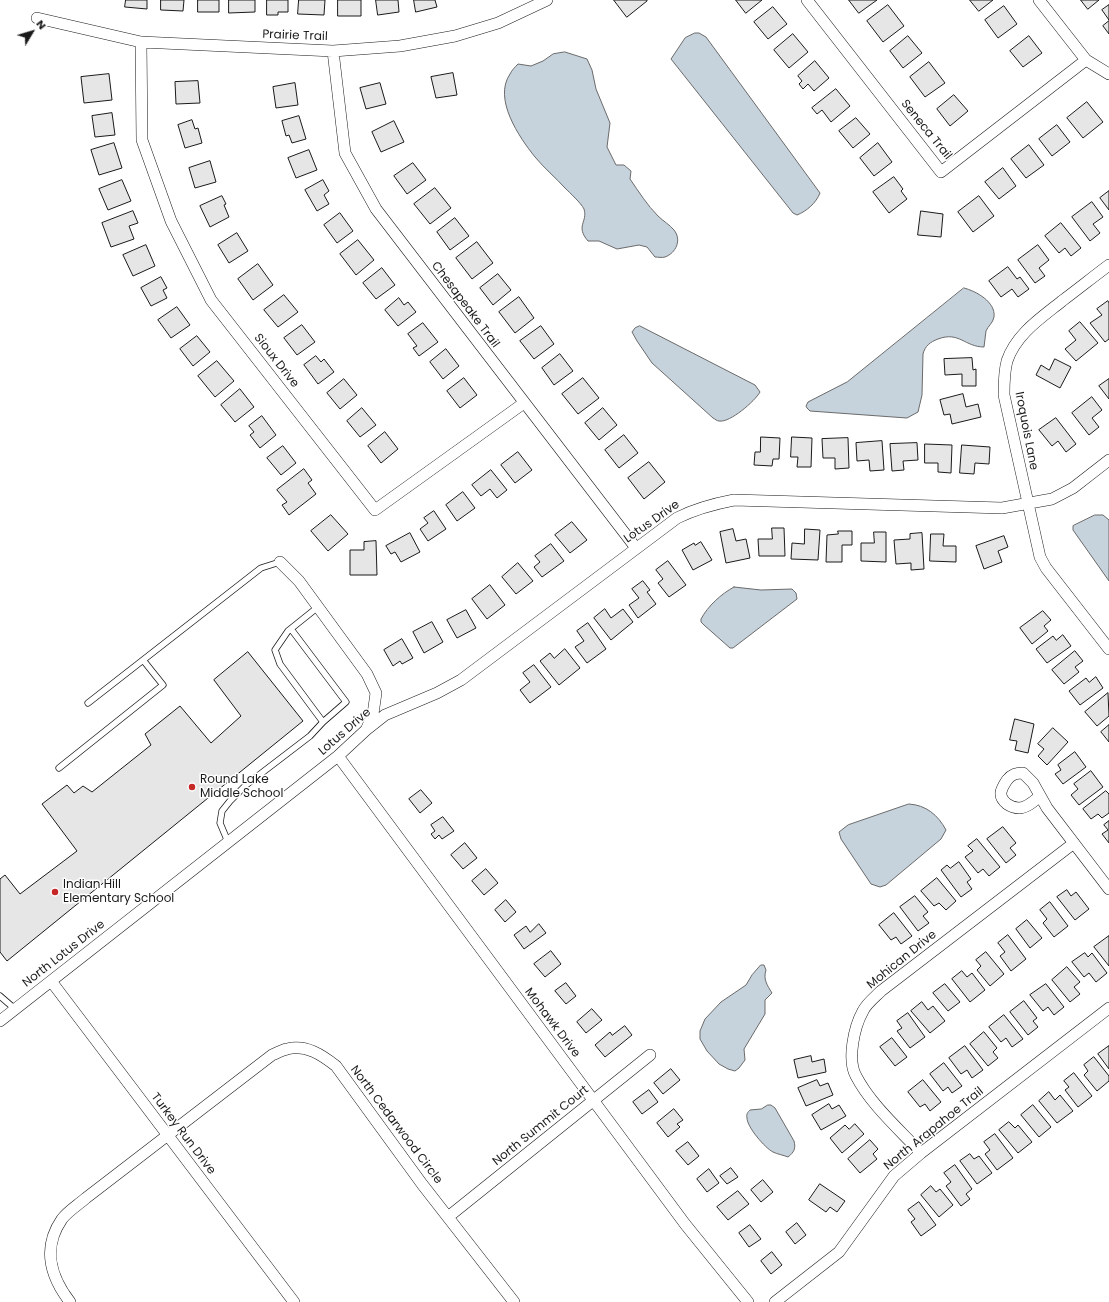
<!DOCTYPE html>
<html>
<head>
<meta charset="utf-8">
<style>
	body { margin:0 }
	#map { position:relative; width:1109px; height:1302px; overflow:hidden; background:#fff; font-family:Poppins,sans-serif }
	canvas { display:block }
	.north { position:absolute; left:12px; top:12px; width:40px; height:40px; -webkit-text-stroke:3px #fff; paint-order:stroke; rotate:52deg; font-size:11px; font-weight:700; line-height:16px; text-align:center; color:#1a1a1a }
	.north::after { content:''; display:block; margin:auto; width:14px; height:18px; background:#1a1a1a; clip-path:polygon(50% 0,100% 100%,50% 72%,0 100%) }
</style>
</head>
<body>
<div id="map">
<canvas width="1109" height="1302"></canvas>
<div class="north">N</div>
</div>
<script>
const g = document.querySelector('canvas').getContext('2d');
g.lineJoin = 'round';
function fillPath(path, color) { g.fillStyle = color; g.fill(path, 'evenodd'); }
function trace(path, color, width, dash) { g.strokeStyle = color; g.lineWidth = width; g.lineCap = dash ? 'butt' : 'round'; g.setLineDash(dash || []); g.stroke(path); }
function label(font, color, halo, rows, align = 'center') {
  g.font = font + ' Poppins,sans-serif'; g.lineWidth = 3; g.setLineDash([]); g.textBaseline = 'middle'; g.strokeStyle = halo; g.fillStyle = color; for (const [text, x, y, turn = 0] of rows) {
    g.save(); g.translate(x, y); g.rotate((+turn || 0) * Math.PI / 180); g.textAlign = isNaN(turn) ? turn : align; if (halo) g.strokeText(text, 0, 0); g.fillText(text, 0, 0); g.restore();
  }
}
const water = new Path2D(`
	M695 33H699L706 37 820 193C816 203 807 211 797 215L793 213 671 59 685 38Z
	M565 52 587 59 592 70 596 89 610 123 607 147 616 165H624L631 171 630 179C639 192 647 205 658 216 663 221 670 225 674 230 682 240 676 253 665 257 662 258 658 257 655 257L647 247 639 245 617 249 599 241H588C575 226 588 222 584 209 581 203 570 193 565 188 556 178 544 168 535 157 519 137 493 99 510 74 512 70 515 67 518 64L531 66 543 61 553 54Z
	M964 288C976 291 996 302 994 317 993 323 988 326 986 331 985 336 985 342 984 347 965 347 959 331 938 339 930 342 925 346 923 354L922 395 918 412 907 418 810 411 807 408 806 406 808 402 847 382Z
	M640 326 755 385 760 392C755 401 730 423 719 421 717 421 715 419 713 418L652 363 637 341 632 332 635 328Z
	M1095 515H1103L1109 520V581L1073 530V526Z
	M734 587 761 590 792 589 796 593 797 599 733 648H730L704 625 701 622V619C708 606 721 594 734 587Z
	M909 804C926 805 938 815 946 830L941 839 886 885 880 887 871 884 841 839 839 832 848 825Z
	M761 965H764L766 970C763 979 767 985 772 993L765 1000V1014L744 1049 745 1060 739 1068 735 1071 728 1069 719 1064 707 1051 700 1039V1031L705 1019 721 1002 746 985 752 975Z
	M768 1105H771L775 1108 794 1141C796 1149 794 1152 788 1157 783 1155 777 1154 773 1152 765 1148 747 1127 747 1118 746 1114 748 1112 750 1110L761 1109Z`);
fillPath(water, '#c6d2dc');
trace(water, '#6a6a6a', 1);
const building = new Path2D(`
	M126 0H147V9L125 7Z
	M161 0H184L183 11 161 10Z
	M198 0H219V12H198Z
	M229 0H255V12L229 13Z
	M267 0H288V12H278V15H267Z
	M299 0H325L324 15 298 14Z
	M338 0H361V16H338Z
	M376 0H398L399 12 378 15Z
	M414 0H435L437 7 416 12Z
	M614 0H647V1L627 17Z
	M736 0H762L746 13Z
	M849 0H877L859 13Z
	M970 0H993L979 11Z
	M1081 0H1099L1088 9Z
	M888 5 904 26 883 42 867 21Z
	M1109 5V20L1102 10Z
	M1004 6 1017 24 998 38 985 20Z
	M773 7 787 24 768 39 754 22Z
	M1109 21V34L1103 26Z
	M793 34 808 52 789 68 774 50Z
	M908 36 922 53 903 68 890 51Z
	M1029 36 1042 53 1023 67 1010 51Z
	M815 61 829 78 814 91 808 84 803 89 799 84 802 81 798 76Z
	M929 62 945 83 925 97 910 77Z
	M453 73 457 95 436 98 431 77Z
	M109 74 112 100 84 103 81 77Z
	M198 81 200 103 176 104 175 82Z
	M295 83 298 105 276 108 273 87Z
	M380 83 386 104 366 109 360 88Z
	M836 89 850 106 831 122 822 110 817 114 812 108Z
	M954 95 968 111 950 126 937 109Z
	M1087 102 1103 122 1083 138 1067 118Z
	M112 113 115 135 95 137 92 116Z
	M299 116 306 139 292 143 289 135 286 136 282 121Z
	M856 118 870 134 853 148 839 131Z
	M192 120 195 129 198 128 202 143 185 148 178 125Z
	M394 121 404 142 381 152 372 132Z
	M1057 125 1070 142 1052 156 1039 139Z
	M114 143 122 168 99 175 91 150Z
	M878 143 892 162 874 176 860 158Z
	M1029 145 1044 165 1026 178 1011 159Z
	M309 150 317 170 296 178 288 158Z
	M210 161 216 182 195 188 189 168Z
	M413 163 426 180 407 194 394 176Z
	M1003 168 1016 186 999 199 985 182Z
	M894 177 903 189 901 191 907 199 889 213 873 192Z
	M122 180 131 201 108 210 99 189Z
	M323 180 329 191 324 195 329 204 317 211 305 190Z
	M435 188 451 208 430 224 414 204Z
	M1109 191V210L1100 198Z
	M222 196 226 204 224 205 229 217 210 227 200 206Z
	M979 196 994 216 973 232 958 212Z
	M1092 202 1103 217 1093 224 1100 233 1090 241 1072 217Z
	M133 211 138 223 129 226 134 239 111 247 102 223Z
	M921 211 943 214 941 237 918 235Z
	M340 213 353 231 337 243 324 225Z
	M455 218 469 236 450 250 437 232Z
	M1061 223 1081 248 1071 256 1065 248 1059 253 1045 236Z
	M237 233 248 251 229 263 218 245Z
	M358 240 374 260 356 275 340 254Z
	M477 242 493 263 472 279 456 258Z
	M146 245 155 266 133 276 123 255Z
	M1038 245 1049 260 1039 268 1045 276 1035 283 1018 260Z
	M258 264 273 285 253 300 238 279Z
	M1008 267 1017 279 1020 277 1029 289 1018 297 1012 289 1001 297 989 281Z
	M382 268 395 285 376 299 363 283Z
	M498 274 511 290 493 305 480 288Z
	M161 277 167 288 163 290 167 298 151 306 141 288Z
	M284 295 298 312 278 327 264 310Z
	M519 297 534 318 515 333 499 312Z
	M399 298 404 305 408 302 416 312 398 326 385 310Z
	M1108 301 1109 303V339L1105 342 1090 323 1102 315 1097 309Z
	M177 307 190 325 171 338 158 320Z
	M1080 322 1098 343 1076 361 1065 349 1076 340 1069 331Z
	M423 323 438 342 419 356 413 348 417 346 408 334Z
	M302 325 315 342 297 355 284 338Z
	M541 326 554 344 534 359 520 341Z
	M197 336 210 352 193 366 180 349Z
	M446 349 459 366 443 379 430 362Z
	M560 354 573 371 554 385 542 368Z
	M316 356 321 362 324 359 334 372 318 384 304 365Z
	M972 358 973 370 976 369V386H962V374L945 375 944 359Z
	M1055 359 1071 367 1060 388 1036 375 1041 365 1049 370Z
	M217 361 234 381 215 397 198 376Z
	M464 378 477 395 460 408 447 391Z
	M583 378 599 398 578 414 562 394Z
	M344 379 357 395 340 409 327 393Z
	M1109 379V399L1099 386Z
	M240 389 254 407 235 422 221 405Z
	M963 394 966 407 978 404 981 417 952 424 950 414 944 415 940 400Z
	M1092 397 1102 410 1092 418 1099 427 1089 435 1072 413Z
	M362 408 376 425 360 437 347 421Z
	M603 408 617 425 599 440 585 423Z
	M262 416 276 435 260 448 250 435 254 432 249 426Z
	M1056 418 1076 444 1066 452 1058 441 1052 446 1039 430Z
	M385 432 398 449 381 463 368 446Z
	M624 435 638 453 619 468 605 450Z
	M761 437 780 438 779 459H773L772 466 754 465 755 452H760Z
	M792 437 812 438 811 467H797L798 457H791Z
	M848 438 849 468 835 469V458H823L822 439Z
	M882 441 884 470 870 471 869 460 857 461 856 443Z
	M917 443 918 460 903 461 904 470 892 471 890 444Z
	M925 444 952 445 951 473 938 472V463H925Z
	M962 445 990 447 989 464 975 463 974 474 960 473Z
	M283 446 296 463 281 475 267 458Z
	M518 452 532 470 515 483 501 465Z
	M649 462 665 482 644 499 628 478Z
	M304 469 312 480 308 483 316 494 289 515 282 505 287 502 277 490Z
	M491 470 507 490 497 498 490 489 481 496 472 485Z
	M463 492 475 508 457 521 446 505Z
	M434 511 446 529 428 541 420 529 428 523 424 518Z
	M331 515 348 534 328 551 311 531Z
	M572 522 587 540 570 553 555 535Z
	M772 528H784L785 556H759L758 539H772Z
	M733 529 736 541 746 539 750 558 726 563 720 532Z
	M805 529 820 530 818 560 791 559 792 543 804 544Z
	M838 531H852V545H842V562H826L827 535 838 534Z
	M874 532H886V562L861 561V543H874Z
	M410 533 420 552 401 562 395 552 391 554 386 546Z
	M922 533 924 569 911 570V563L896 564 894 540 910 539V534Z
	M931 534H944L943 546H956V562L930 561Z
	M1004 536 1008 547 998 551 1002 562 984 569 976 546Z
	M376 541 377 575H350V550H364V542Z
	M701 542 712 560 693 570 682 550 694 543 695 545Z
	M551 544 564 561 542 577 534 567 540 562 535 556Z
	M668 561 686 585 669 597 658 583 663 579 656 570Z
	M518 563 533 581 516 594 502 577Z
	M643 581 650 590 647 592 656 604 638 618 629 605 639 598 632 589Z
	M490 585 505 605 487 619 472 599Z
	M605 609 611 618 623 609 633 622 611 640 594 618Z
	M466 610 476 628 457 638 447 620Z
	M1043 611 1051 620 1044 626 1048 631 1032 644 1020 628Z
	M432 622 443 642 424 653 413 632Z
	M588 623 606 649 587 663 575 647 584 641 577 631Z
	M1063 635 1071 646 1047 663 1036 649 1053 636 1056 640Z
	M402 639 413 658 402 664 400 661 393 666 384 650Z
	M565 649 580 668 559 685 540 661 550 653 554 658Z
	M1075 651 1083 661 1075 667 1079 672 1064 684 1052 670Z
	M248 652 303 721 7 961 0 952V879L5 875 20 894 77 851 42 804 67 785 74 793 83 786 92 792 151 745 145 734 180 706 211 743 241 716 214 680Z
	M534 665 551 687 530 703 520 690 530 682 523 673Z
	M1096 677 1103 688 1080 705 1069 691 1086 678 1089 682Z
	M1108 693 1109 716 1097 726 1085 712Z
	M1015 719 1034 724 1028 753 1015 750 1017 741 1010 740Z
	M1109 725V742L1101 732Z
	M1053 728 1068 742 1047 765 1038 756 1044 749 1038 744Z
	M1075 752 1086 767 1063 784 1055 774 1061 770 1058 765Z
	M1091 771 1103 787 1079 805 1071 795 1078 789 1074 784Z
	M421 790 432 803 420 813 409 799Z
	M1106 791 1109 794V813L1102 818 1098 814 1091 819 1083 809Z
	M443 817 454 831 442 839 439 835 435 839 431 834 435 831 431 825Z
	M1109 821V843L1102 834 1108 830 1104 825Z
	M1003 827 1016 843 1010 848 1016 855 1006 863 987 839Z
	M977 839 1000 867 989 876 983 869 978 873 965 857 973 851 968 846Z
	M465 843 477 858 463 869 451 855Z
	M959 862 971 879 967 882 972 889 961 897 941 870 947 865 950 868Z
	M486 869 498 883 484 895 472 881Z
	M937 878 956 901 946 910 939 903 934 906 921 891Z
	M1067 890 1071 896 1076 892 1089 909 1075 920 1057 897Z
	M915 896 928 912 923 916 929 923 918 931 900 907Z
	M506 900 516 912 505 922 495 910Z
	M1050 902 1068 926 1054 937 1043 923 1047 919 1040 910Z
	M894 913 912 936 901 944 896 937 891 940 879 925Z
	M1027 920 1042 938 1030 948 1016 929Z
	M539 924 546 933 524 949 514 935 526 926 530 932Z
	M1008 935 1026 959 1011 971 1000 956 1005 952 998 943Z
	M1109 936V966L1094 947Z
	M551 951 561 964 545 977 534 964Z
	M986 952 1004 974 990 986 977 970 981 966 976 960Z
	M1085 953 1088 957 1092 953 1107 973 1096 982 1089 973 1084 977 1072 962Z
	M1067 967 1080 982 1074 987 1080 994 1070 1002 1052 980Z
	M962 971 967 977 972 973 985 990 970 1002 952 979Z
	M566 983 576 996 566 1004 555 991Z
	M945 984 960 1002 948 1011 933 993Z
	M1046 984 1064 1007 1054 1015 1048 1007 1043 1011 1030 995Z
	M1024 1001 1037 1018 1033 1021 1038 1027 1028 1035 1010 1012Z
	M922 1002 928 1010 933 1006 945 1021 930 1033 911 1011Z
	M592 1009 602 1020 586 1033 577 1022Z
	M908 1013 925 1037 910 1048 897 1031 902 1028 897 1021Z
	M1004 1015 1023 1039 1012 1047 1006 1038 1001 1042 989 1027Z
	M625 1026 632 1035 605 1057 595 1045 610 1032 612 1035Z
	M984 1032 997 1048 993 1052 998 1058 988 1066 970 1044Z
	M892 1038 907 1057 895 1066 880 1047Z
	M965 1046 983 1070 972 1078 967 1070 961 1074 949 1058Z
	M1109 1046V1069L1098 1054Z
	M811 1056 812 1062 824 1059 826 1072 798 1078 794 1060Z
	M1094 1057 1109 1076V1081L1097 1091 1084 1075 1088 1071 1084 1065Z
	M944 1063 962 1086 952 1093 948 1087 943 1091 930 1074Z
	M671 1069 680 1080 663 1094 654 1083Z
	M1074 1073 1092 1096 1078 1107 1065 1090 1069 1087 1064 1081Z
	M817 1080 820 1086 828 1083 833 1095 806 1106 798 1088Z
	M923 1080 941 1102 930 1111 925 1104 920 1107 908 1092Z
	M649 1090 658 1102 642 1114 633 1102Z
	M1049 1092 1055 1100 1060 1095 1073 1111 1057 1123 1039 1101Z
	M829 1104 832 1109 839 1105 846 1116 821 1130 812 1115Z
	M1033 1105 1051 1127 1039 1137 1021 1115Z
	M674 1109 683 1120 677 1124 680 1127 668 1137 657 1123Z
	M1009 1122 1015 1128 1018 1125 1032 1142 1018 1153 999 1130Z
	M855 1124 864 1134 842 1153 830 1138 845 1125 849 1129Z
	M995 1134 1013 1158 997 1170 985 1154 990 1150 984 1142Z
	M870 1140 878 1149 873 1154 877 1159 860 1173 848 1159Z
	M688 1142 699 1156 688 1165 676 1151Z
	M970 1154 974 1159 979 1156 992 1173 977 1184 960 1161Z
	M955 1165 972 1189 966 1194 970 1199 961 1206 946 1186 951 1182 944 1173Z
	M731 1168 738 1177 727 1184 720 1176Z
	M709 1169 719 1183 707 1192 697 1179Z
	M763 1180 773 1192 761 1202 751 1190Z
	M820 1184 845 1201 837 1212 830 1207 826 1212 809 1200Z
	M931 1186 936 1192 940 1189 953 1205 939 1217 921 1195Z
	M738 1191 749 1204 728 1220 717 1207Z
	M919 1202 936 1225 921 1236 911 1222 915 1219 908 1210Z
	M797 1223 806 1235 795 1244 786 1232Z
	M750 1225 761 1239 749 1247 739 1233Z
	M772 1252 782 1265 771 1274 761 1261Z`);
fillPath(building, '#e6e6e6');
trace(building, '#1a1a1a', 1);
const lane = new Path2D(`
	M318 607 288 631 275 650 280 664 323 722
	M88 703 261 568 280 562
	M59 768 163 685 143 660
	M228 842 220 823 222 811 230 801 246 785 310 736 323 722 346 702 291 629
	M0 996 15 1009`);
const street = new Path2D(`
	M807 0 941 172 1086 60
	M1039 0 1086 60 1109 74
	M37 18 141 42 333 51 400 46 455 36 498 23 547 0
	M141 42 142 140 171 221 211 300 375 510 524 403
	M333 51 345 153 376 209 636 548
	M1109 265C1093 277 1078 289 1062 301 1041 318 1016 334 1007 361 1004 372 1004 384 1004 395L1040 557 1046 568 1109 649
	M280 562 299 581 367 674 376 693 373 714 367 728
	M338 756 685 1224 748 1302
	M1040 796C1034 801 1027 808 1019 808 1015 808 1010 806 1007 804 997 796 1001 789 1007 780 1012 774 1016 773 1023 773L1033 783 1047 808 1109 889
	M51 981 294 1302
	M0 1021 338 756 366 730 385 715 437 693 461 680 677 518C695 509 713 504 734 500L1002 508 1052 499 1073 488 1109 460
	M921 1153C900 1130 871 1105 856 1076 847 1060 854 1027 863 1011 866 1004 875 997 881 991L1074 843
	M448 1217 650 1055
	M70 1302C50 1276 42 1248 62 1219 68 1211 78 1205 86 1198L272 1055C277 1053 282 1050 287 1049 306 1044 322 1055 336 1066L422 1184 514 1302
	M775 1302 839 1252 894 1176 921 1153 1109 1008`);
trace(lane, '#1a1a1a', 7);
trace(street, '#1a1a1a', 12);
trace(lane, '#fff', 5.5);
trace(street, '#fff', 11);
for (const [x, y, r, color] of [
	[192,787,4,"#c62828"],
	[55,892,4,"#c62828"]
]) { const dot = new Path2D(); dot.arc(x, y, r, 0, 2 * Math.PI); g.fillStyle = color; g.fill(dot); trace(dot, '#fff', 1.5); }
label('12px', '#1a1a1a', '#fff', [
	["Prairie Trail",295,36,2],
	["Seneca Trail",926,130,51],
	["Chesapeake Trail",465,305,53],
	["Sioux Drive",276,361,52],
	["Iroquois Lane",1026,431,79],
	["Lotus Drive",652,522,-35],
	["Lotus Drive",345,732,-41],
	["North Lotus Drive",64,954,-38],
	["Mohican Drive",902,960,-39],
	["Mohawk Drive",552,1023,53],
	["North Cedarwood Circle",396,1125,53],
	["North Summit Court",541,1126,-39],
	["North Arapahoe Trail",934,1129,-39],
	["Turkey Run Drive",183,1134,53]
]);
label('12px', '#1a1a1a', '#fff', [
	["Round Lake",200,780],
	["Middle School",200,794],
	["Indian Hill",63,885],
	["Elementary School",63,899]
], 'left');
</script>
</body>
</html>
